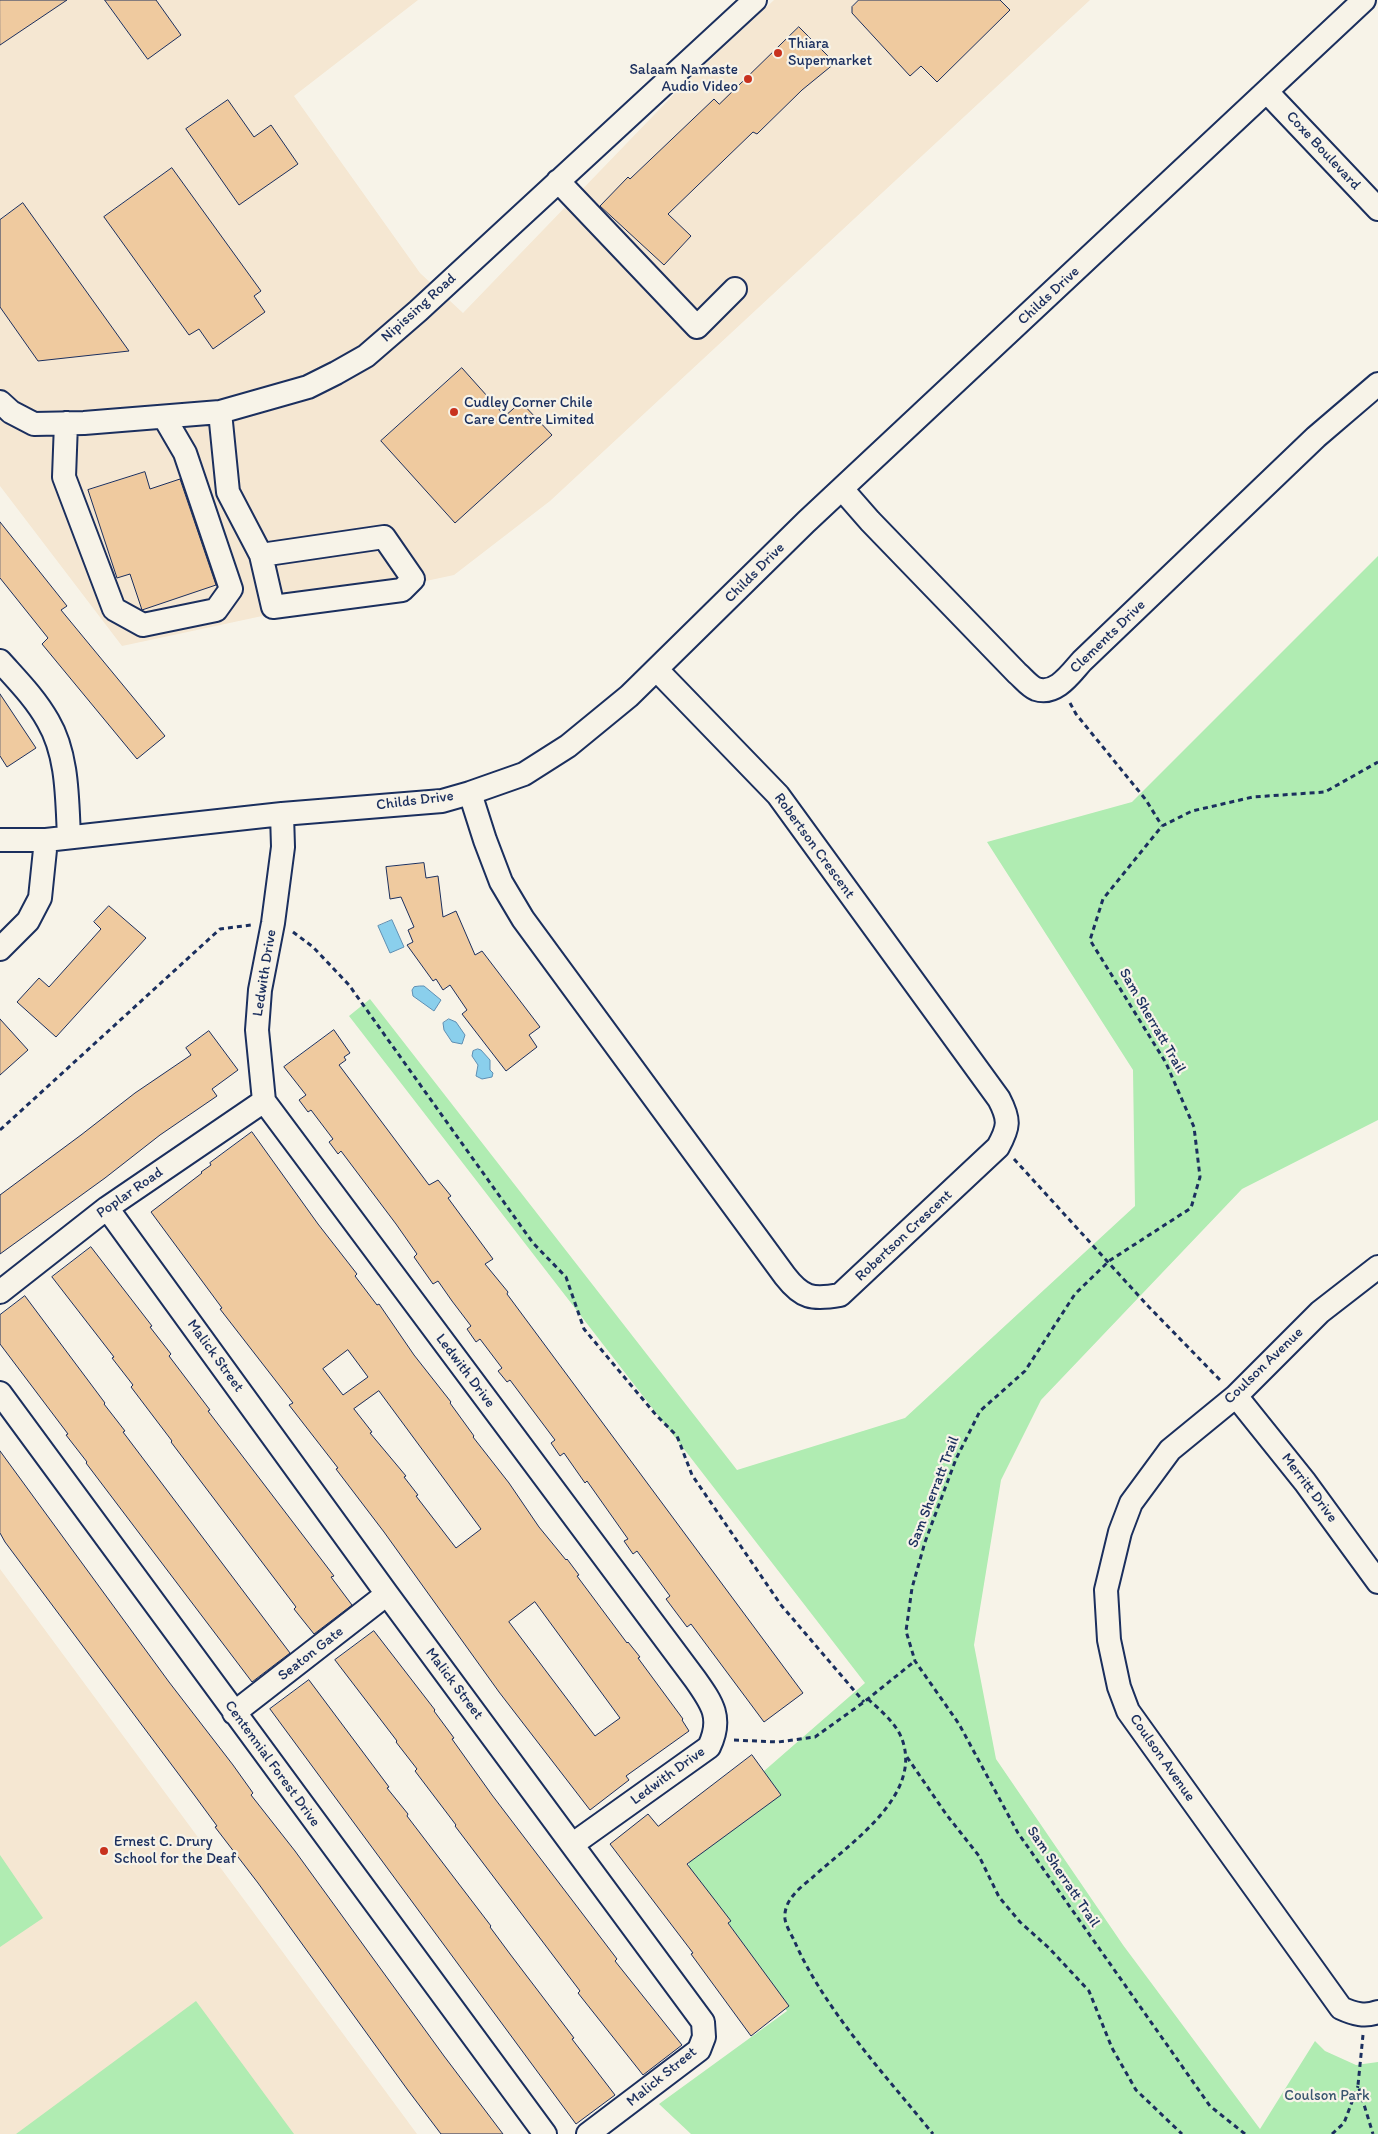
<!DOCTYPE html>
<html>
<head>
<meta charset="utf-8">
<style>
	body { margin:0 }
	canvas { display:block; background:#f7f3e8 }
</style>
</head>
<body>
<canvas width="1378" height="2134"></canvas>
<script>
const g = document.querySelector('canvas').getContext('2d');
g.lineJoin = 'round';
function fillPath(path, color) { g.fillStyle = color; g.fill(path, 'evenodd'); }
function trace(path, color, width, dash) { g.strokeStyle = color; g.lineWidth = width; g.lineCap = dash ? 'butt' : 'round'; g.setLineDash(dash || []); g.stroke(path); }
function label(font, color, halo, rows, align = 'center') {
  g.font = font + ' Itim,sans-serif'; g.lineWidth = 4.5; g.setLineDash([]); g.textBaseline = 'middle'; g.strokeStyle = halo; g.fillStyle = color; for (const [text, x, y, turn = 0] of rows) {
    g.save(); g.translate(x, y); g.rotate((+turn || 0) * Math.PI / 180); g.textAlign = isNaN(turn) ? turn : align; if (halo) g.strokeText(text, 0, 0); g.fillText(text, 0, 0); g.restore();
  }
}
fillPath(new Path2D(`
	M0 0H418L294 96 420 273 463 313 680 88 774 0H1090L550 501 454 575 122 646 0 486Z
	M0 1569 417 2134H0Z`), '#f5e7d2');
fillPath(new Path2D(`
	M1378 556V1120L1242 1189 1041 1400 1001 1480 974 1645 996 1759 1123 1945 1260 2129 1315 2041 1325 2051 1356 2065 1378 2062V2134H691L659 2104 787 2011 712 1898 688 1873 690 1852 709 1819 865 1683 349 1016 370 999 737 1470 905 1418 1135 1206 1133 1070 987 842 1132 802Z
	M0 1855 43 1918 0 1947Z
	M196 2001 294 2134H16Z`), '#b0ecb2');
const water = new Path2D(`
	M392 920 404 947 390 953 378 926Z
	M420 986H424L441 1000 434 1011 413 996 412 990 414 987Z
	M449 1019 456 1022 465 1035 462 1044 452 1042 444 1030 443 1023Z
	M478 1049 481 1050 490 1060V1070L493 1073 492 1077 482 1079 476 1076 478 1065 472 1056 473 1051Z`);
fillPath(water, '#8acfec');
trace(water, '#5e8fb3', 1);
const building = new Path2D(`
	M0 0H67L0 45Z
	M105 0H156L181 35 148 59Z
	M859 0H1000L1010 10 937 82 921 66 910 76 852 13V7Z
	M799 27 835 63 802 90 757 134 753 132 668 214 691 236 664 265 600 206 628 177 630 179 714 99 719 104Z
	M228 100 254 137 271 125 298 164 239 205 186 129Z
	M172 168 261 291 254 296 265 312 213 349 199 329 189 335 104 217Z
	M23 203 129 351 38 361 0 307V220Z
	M462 368 505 416 521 402 552 435 455 523 381 441Z
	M145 472 150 489 180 479 216 585 142 610 130 574 117 578 88 490Z
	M0 522 67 606 61 610 165 736 137 759 42 644 48 638 0 578Z
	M0 694 36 748 7 767 0 756Z
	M424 863 426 878 438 876 443 917 456 911 475 955 482 951 540 1027 529 1035 537 1047 506 1071 462 1014 467 1010 450 985 443 990 436 979 433 981 407 945 413 942 408 930 414 927 401 897 390 899 386 867Z
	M109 906 146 938 56 1037 17 1002 39 978 49 987 101 929 94 922Z
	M0 1019 28 1050 0 1075Z
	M334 1030 350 1053 344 1057 346 1060 339 1065 429 1185 438 1180 451 1196 448 1198 493 1259 485 1264 508 1292 507 1294 803 1693 764 1722 691 1624 687 1627 666 1599 670 1596 637 1551 633 1554 624 1541 628 1539 587 1481 585 1483 564 1453 560 1456 551 1443 555 1440 510 1380 507 1382 498 1371 502 1368 480 1339 476 1342 467 1329 471 1326 452 1301 438 1281 433 1284 414 1257 417 1254 396 1224 341 1151 338 1154 329 1142 333 1139 311 1110 308 1112 299 1100 306 1095 284 1067Z
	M209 1031 238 1070 212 1089 217 1096 160 1135 105 1178 0 1254V1195L81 1135 135 1093 191 1055 186 1048Z
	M252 1132 318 1224 357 1274 355 1276 377 1305 379 1304 414 1355 451 1402 450 1403 474 1436 473 1437 509 1483 539 1527 566 1560 567 1559 579 1575 577 1576 627 1643 628 1642 640 1657 638 1658 683 1719 682 1720 689 1731 626 1776 629 1780 590 1810 499 1692 384 1532 336 1469 338 1468 289 1405 293 1403 220 1309 222 1308 151 1212 202 1173 201 1172 211 1165 210 1163ZM348 1350 368 1377 343 1395 323 1369ZM379 1391 481 1529 456 1548 416 1496 418 1495 404 1477 406 1476 370 1433 372 1432 354 1409ZM535 1602 620 1718 595 1736 509 1622Z
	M91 1247 152 1326 150 1327 171 1354 169 1356 210 1410 208 1411 334 1576 331 1577 352 1605 314 1634 294 1609 296 1607 171 1442 172 1441 131 1387 133 1385 112 1358 114 1357 52 1277Z
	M25 1296 105 1403 104 1404 125 1431 123 1432 290 1653 252 1682 86 1463 87 1462 66 1435 68 1434 0 1344V1315Z
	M0 1451 169 1682 233 1765 253 1793 251 1795 295 1851 444 2056 503 2134H441L407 2089 258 1883 215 1827 217 1826 195 1796 5 1542 0 1533Z
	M374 1631 435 1710 434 1711 454 1738 452 1739 492 1795 617 1959 615 1961 682 2045 643 2075 578 1993 580 1991 455 1826 456 1825 415 1771 417 1769 396 1742 397 1741 335 1660Z
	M309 1680 389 1787 387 1788 408 1814 407 1816 491 1926 490 1927 510 1954 574 2038 572 2039 615 2095 576 2124 270 1709Z
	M752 1755 781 1795 687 1864 731 1921 728 1923 789 2006 751 2036 691 1954 693 1953 610 1844 648 1814 658 1826Z`);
fillPath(building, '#efca9f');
trace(building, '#1b2f5e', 1);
const minor = new Path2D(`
	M1267 92 1378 209
	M558 181 697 327 735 289
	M0 402 11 412 34 424 84 423 220 412 308 387 336 373 366 356 418 311 755 0
	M220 412 228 492 261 555 273 607 402 590 413 579 384 537 261 555
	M66 423 64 477 114 609 143 625 216 610 231 589 185 453 164 417
	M842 489 870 521 1017 673C1023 678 1029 686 1036 689 1056 696 1071 673 1082 661L1316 437 1378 384
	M0 661C17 680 35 698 48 721 68 755 67 799 69 837
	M470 793 485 840 501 882 523 919 785 1276C802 1298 812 1300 840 1295L998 1147C1009 1127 1010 1120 999 1099L778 795 657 670
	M282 814 283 847 273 923 260 990 257 1030 264 1101 695 1679C712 1703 723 1718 709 1747L573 1844
	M0 840H46L282 814 442 801 470 793 524 774 568 746 629 696 806 522 1364 0
	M0 949 28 921 40 898 46 840
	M107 1208 387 1594 703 2022 704 2037 699 2050 588 2134
	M1378 1267 1320 1312 1236 1396 1170 1450 1131 1503 1120 1532 1106 1590 1109 1640 1119 1687 1128 1711 1341 2008C1354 2014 1365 2017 1378 2012
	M0 1292 107 1208 264 1101
	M0 1393 545 2134
	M1236 1396 1305 1482 1378 1582
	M234 1713 387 1594`);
trace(minor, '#1b2f5e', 26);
trace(new Path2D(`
	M1070 703 1076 714 1146 800 1162 826
	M293 932 313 947 349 985 533 1243 566 1277 584 1329 656 1415 677 1436 692 1475 781 1605 864 1702
	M0 1130 220 929 251 925
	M1014 1159 1148 1306 1221 1381
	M868 1699C880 1710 896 1723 902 1739 923 1796 849 1844 813 1877 801 1887 783 1900 785 1919 786 1926 791 1934 794 1940 823 2008 886 2076 933 2134
	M734 1740 778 1742 815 1737 864 1702 915 1661
	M907 1757 946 1814 979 1856 999 1897 1020 1922 1049 1948 1089 1991 1112 2048 1136 2090 1182 2134
	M1363 2035 1358 2085 1373 2134
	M1245 2134 1210 2106 1018 1833 959 1724 915 1661 906 1631 912 1588 925 1542 956 1459 980 1411 1025 1371 1075 1294 1109 1261 1191 1208 1200 1177 1194 1127 1166 1063 1090 940 1103 899 1162 826 1192 811 1253 797 1325 792 1378 762
	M1332 2134 1344 2123 1358 2086`), '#1b2f5e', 3, [5, 4]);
trace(minor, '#f7f3e8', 22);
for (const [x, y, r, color] of [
	[778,53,5,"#c8321e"],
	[748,79,5,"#c8321e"],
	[454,412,5,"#c8321e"],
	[104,1851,5,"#c8321e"]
]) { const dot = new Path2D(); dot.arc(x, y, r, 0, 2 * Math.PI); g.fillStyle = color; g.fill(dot); trace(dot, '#f7f3e8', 2); }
label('15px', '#1b2f5e', '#f7f3e8', [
	["Thiara",788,44],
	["Supermarket",788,61],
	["Salaam Namaste",738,70,"right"],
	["Audio Video",738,87,"right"],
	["Cudley Corner Chile",464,403],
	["Care Centre Limited",464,420],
	["Ernest C. Drury",114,1842],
	["School for the Deaf",114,1859]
], 'left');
label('15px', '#1b2f5e', '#f7f3e8', [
	["Coxe Boulevard",1323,151,47],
	["Childs Drive",1049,296,-43],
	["Nipissing Road",419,308,-42],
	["Childs Drive",755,573,-45],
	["Clements Drive",1108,637,-44],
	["Childs Drive",415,801,-7],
	["Robertson Crescent",814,846,54],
	["Ledwith Drive",265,973,-81],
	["Sam Sherratt Trail",1152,1021,60],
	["Poplar Road",130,1193,-35],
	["Robertson Crescent",904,1236,-43],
	["Malick Street",215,1356,54],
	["Coulson Avenue",1264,1366,-44],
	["Ledwith Drive",465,1371,53],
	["Merritt Drive",1309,1488,53],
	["Sam Sherratt Trail",934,1492,-69],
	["Seaton Gate",311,1654,-38],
	["Malick Street",454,1684,53],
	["Coulson Avenue",1162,1758,55],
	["Centennial Forest Drive",272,1764,54],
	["Ledwith Drive",668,1776,-36],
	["Sam Sherratt Trail",1063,1877,56],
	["Malick Street",662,2077,-39]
]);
label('15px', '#39556f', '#f7f3e8', [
	["Coulson Park",1327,2096]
]);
</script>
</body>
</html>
